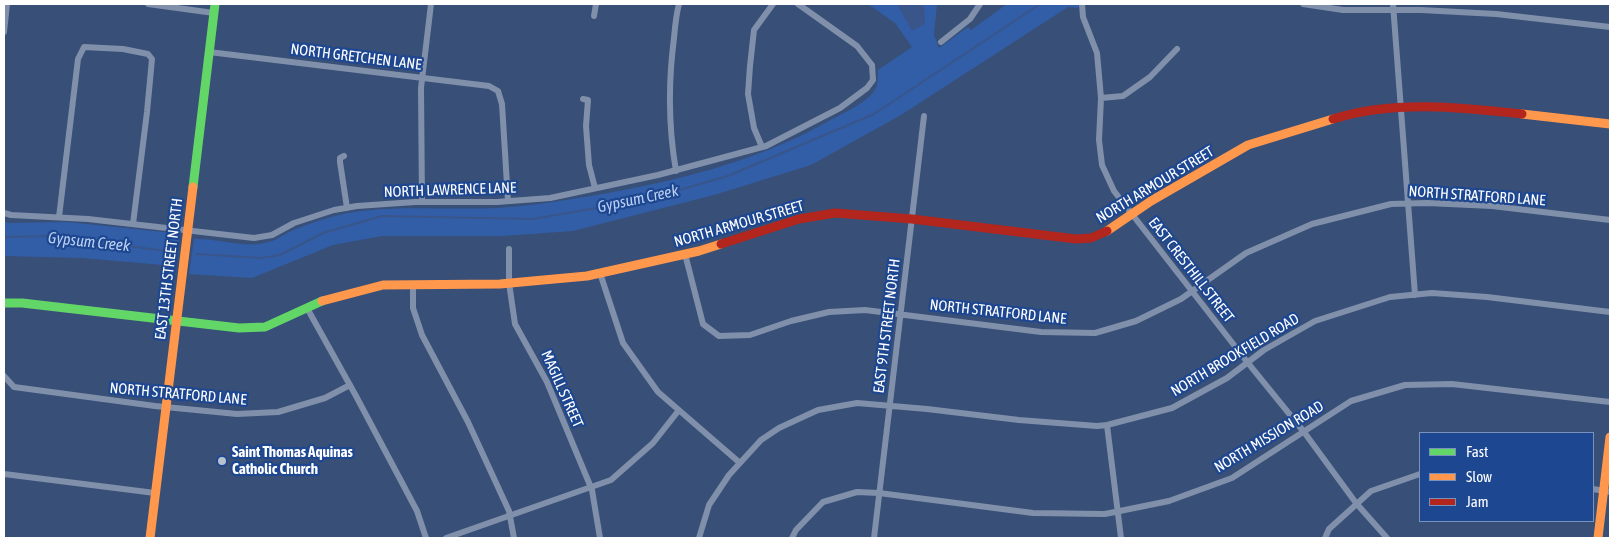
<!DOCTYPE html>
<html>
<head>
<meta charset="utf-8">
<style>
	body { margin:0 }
	#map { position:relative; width:1614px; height:542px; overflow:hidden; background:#384f77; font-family:"Asap Condensed",sans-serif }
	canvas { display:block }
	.frame { position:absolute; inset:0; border:5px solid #fff; pointer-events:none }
	.legend { position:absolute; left:1419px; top:432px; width:175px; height:90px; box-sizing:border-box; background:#1e4791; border:1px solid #7891bd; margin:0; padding:6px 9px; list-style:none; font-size:15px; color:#fff }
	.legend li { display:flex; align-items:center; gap:10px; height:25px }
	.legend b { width:25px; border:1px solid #7891bd }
</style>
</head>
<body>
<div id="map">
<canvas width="1614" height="542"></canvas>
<div class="frame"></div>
<ul class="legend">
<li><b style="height:6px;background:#63d668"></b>Fast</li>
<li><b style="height:6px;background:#ff974d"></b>Slow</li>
<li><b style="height:6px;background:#b3261e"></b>Jam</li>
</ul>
</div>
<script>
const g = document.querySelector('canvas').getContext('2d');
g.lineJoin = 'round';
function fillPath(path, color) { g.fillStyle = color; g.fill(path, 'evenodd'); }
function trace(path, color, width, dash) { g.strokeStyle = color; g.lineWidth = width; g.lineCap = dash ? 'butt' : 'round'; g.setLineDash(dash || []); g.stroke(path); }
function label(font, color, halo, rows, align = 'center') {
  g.font = font + ' "Asap Condensed",sans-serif'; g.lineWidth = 4.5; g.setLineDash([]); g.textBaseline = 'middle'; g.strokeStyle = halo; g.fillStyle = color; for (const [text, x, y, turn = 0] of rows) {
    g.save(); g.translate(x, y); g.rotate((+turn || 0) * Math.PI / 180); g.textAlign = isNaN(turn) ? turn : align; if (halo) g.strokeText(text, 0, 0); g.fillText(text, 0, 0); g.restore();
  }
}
fillPath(new Path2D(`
	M868 4H937L934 35 939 48 968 27 971 30 1007 4H1079L1078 8 1068 7 901 115 811 165 714 195 573 231 503 236H382L333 245 252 278 189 274 194 239C219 238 244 249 269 242 279 239 287 232 296 229 317 221 340 213 362 211 407 206 452 210 497 208 529 206 560 201 591 196 672 182 754 163 827 122 841 114 873 101 877 85 878 80 878 74 878 70L912 47 895 23Z
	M4 221 8 223 68 222 173 233 178 235 179 239 175 266 82 258 4 256Z`), '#325ea7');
fillPath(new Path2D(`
	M897 4H924L925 24 912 31Z`), '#39558a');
trace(new Path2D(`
	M4 237 52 236 174 252
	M196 254 261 258 280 255 323 233 382 216 533 219 648 199 728 176 874 114 1040 4`), '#39558a', 2);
trace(new Path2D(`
	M148 4 214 13
	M1082 4 1083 17 1097 53 1101 98 1099 140 1102 165 1114 191 1248 363 1304 432 1356 503 1387 538
	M1303 4 1343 10H1421L1496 14 1610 27
	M1393 4 1415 295
	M594 16 596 4
	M4 32 7 4
	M941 42 970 19 980 4
	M209 52 489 86 498 91 502 104 508 201
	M1101 98 1123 96 1150 77 1177 49
	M583 99 588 100 586 126 589 165 595 188
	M762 147 754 128 748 94 750 66 754 30 773 4
	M344 156 340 158V162L347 208
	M676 171C668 125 668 84 674 38 675 27 676 15 679 4
	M422 202 421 88 431 4
	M4 213 11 215 88 219 254 238 272 235 294 223 334 210 357 206 415 202H497L550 198 658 175 766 146 840 108 867 88 873 80 872 65 857 46 798 4
	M59 217 78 59 84 47 123 49 148 54 152 59 147 112 133 224
	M509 249V283L515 324 547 382 592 490 600 538
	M685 254 703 324 719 336 750 335 791 321 829 312 865 310 1041 332 1095 333 1136 321 1181 299 1246 253 1312 224 1391 204 1427 203 1492 206 1610 220
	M600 273 623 343 658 392 740 463
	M413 285V308L422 335 468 422 509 511 514 538
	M307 308 356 396 417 511 426 538
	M4 376 14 387 155 406 237 414 278 412 325 398 350 385
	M1107 425 1121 538
	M4 474 155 493
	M1593 489 1610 492
	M446 538 611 480 653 443 679 410
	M699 538 709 505 729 475 761 440 779 428 818 410 857 403 927 409 1019 420 1097 426 1107 425 1172 408 1227 378 1264 350 1315 321 1390 297 1432 293 1487 297 1610 312
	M792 538 796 530 823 502 857 492 879 493 1033 513 1105 514 1169 501 1232 478 1351 401 1405 385 1452 384 1610 402
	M874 538 924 116
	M1325 538 1329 529 1371 491 1420 474`), '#8090aa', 6);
trace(new Path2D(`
	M193 187 215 4
	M4 303H22L239 328 265 327 322 301`), '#63d668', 9);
trace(new Path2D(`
	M1522 114 1610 124
	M1107 231 1151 201 1248 145 1333 119
	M322 301 383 285 500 284 587 276 699 251 721 244
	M150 538 193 187
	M1598 538 1610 437`), '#ff974d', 9);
trace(new Path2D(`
	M1333 119C1393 100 1460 107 1522 114
	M721 244 799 219 835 213 912 219 1076 239 1091 238 1107 231`), '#b3261e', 9);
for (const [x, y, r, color] of [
	[222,461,5,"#b9c1cf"]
]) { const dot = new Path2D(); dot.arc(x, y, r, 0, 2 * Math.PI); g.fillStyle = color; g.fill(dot); trace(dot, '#1e4791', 2); }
label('15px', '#fff', '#1e4791', [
	["NORTH GRETCHEN LANE",356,57,7],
	["NORTH ARMOUR STREET",1155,185,-31],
	["NORTH LAWRENCE LANE",450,190,-2],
	["NORTH STRATFORD LANE",1477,196,4],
	["NORTH ARMOUR STREET",739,224,-16],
	["EAST 13TH STREET NORTH",169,269,-83],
	["EAST CRESTHILL STREET",1191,270,52],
	["NORTH STRATFORD LANE",998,312,6],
	["EAST 9TH STREET NORTH",887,326,-83],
	["NORTH BROOKFIELD ROAD",1235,355,-31],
	["MAGILL STREET",562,389,66],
	["NORTH STRATFORD LANE",178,394,5],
	["NORTH MISSION ROAD",1269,437,-31]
]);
label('bold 15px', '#fff', '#1e4791', [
	["Saint Thomas Aquinas",232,452],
	["Catholic Church",232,469]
], 'left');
label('italic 16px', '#bad0f4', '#1e4791', [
	["Gypsum Creek",638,199,-12],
	["Gypsum Creek",89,242,6]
]);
</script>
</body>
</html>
